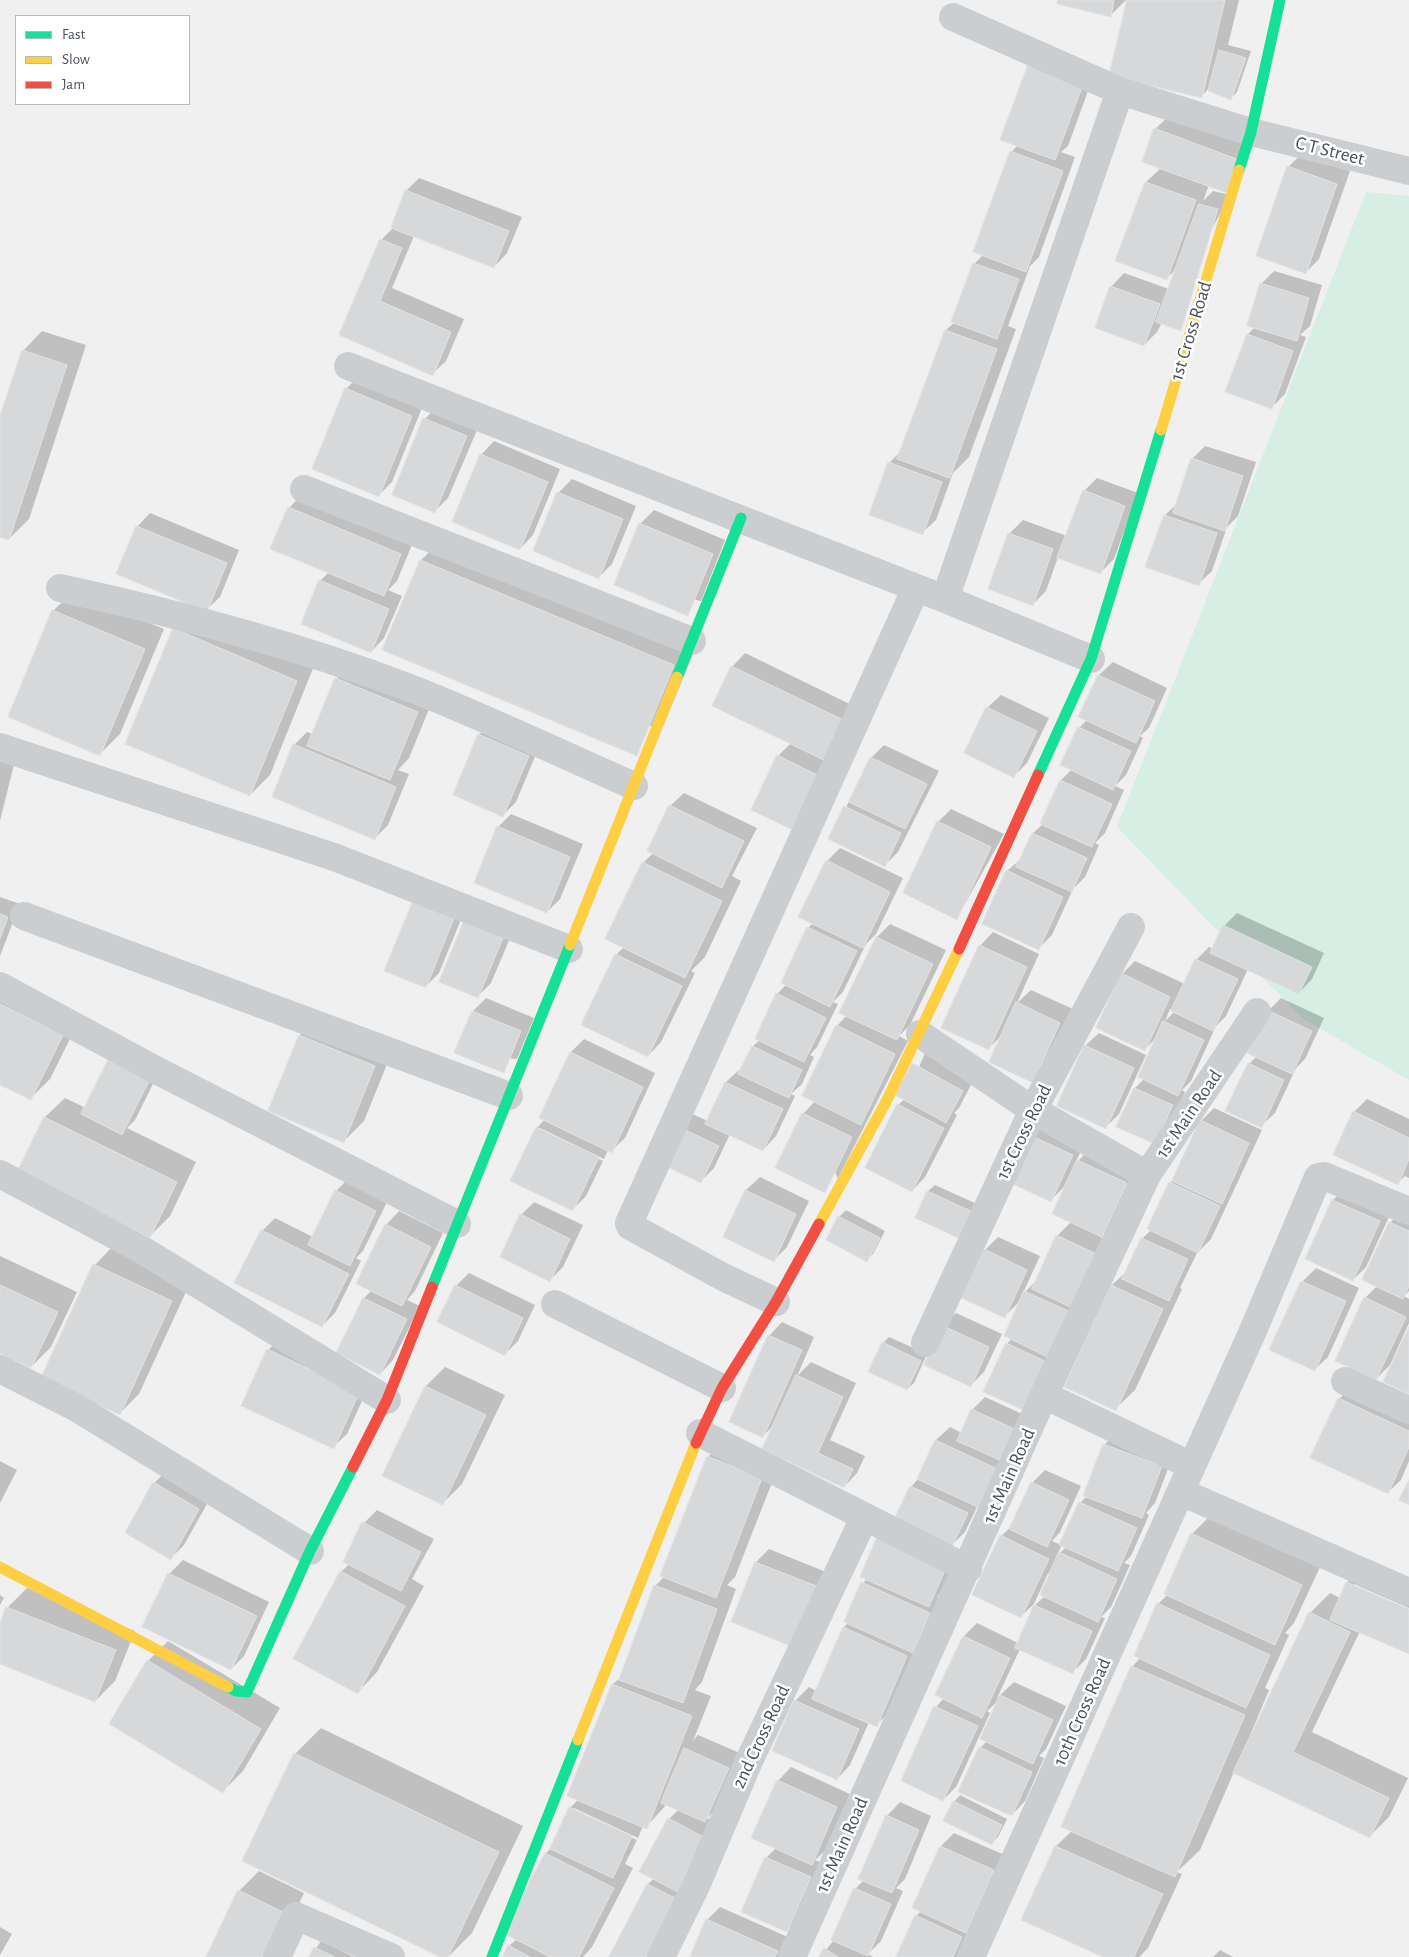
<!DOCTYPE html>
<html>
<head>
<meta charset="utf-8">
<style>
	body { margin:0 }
	#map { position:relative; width:1409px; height:1957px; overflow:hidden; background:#f0f0f0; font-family:"Alegreya Sans",sans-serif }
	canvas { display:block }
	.legend { position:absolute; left:15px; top:15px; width:175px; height:90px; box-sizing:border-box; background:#fff; border:1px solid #b6b9bd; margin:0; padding:6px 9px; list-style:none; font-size:15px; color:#484f5b }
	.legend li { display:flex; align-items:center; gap:10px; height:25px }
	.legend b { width:25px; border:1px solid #b6b9bd }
</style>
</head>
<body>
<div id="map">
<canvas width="1409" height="1957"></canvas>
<ul class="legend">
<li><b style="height:6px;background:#16e098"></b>Fast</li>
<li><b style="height:6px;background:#ffcf43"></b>Slow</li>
<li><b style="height:6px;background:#f24e42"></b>Jam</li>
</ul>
</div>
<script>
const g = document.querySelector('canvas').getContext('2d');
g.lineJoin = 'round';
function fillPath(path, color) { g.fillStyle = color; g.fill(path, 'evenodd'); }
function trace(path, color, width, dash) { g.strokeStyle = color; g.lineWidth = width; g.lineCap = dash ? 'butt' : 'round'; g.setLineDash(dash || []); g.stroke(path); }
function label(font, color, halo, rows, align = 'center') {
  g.font = font + ' "Alegreya Sans",sans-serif'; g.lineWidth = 5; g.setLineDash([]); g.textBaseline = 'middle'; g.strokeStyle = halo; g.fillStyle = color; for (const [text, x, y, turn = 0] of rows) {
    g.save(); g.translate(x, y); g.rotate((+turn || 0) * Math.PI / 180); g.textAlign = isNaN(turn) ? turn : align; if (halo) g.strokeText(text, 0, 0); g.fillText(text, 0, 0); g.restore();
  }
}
fillPath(new Path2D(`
	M1366 192 1409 196V1080L1302 1018 1117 827Z`), '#d6eee3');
fillPath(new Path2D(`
	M1059 0H1126L1110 16Z
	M1128 0H1239L1228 45 1251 51 1237 92 1231 98 1210 87 1201 97Z
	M1096 69 1068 146 1061 152 1075 157 1039 257 1030 266 1008 326 1016 329 969 457 953 473 936 520 922 533 889 463 902 450 946 330 955 322 974 264 983 255 1011 152Z
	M1169 116 1251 146 1209 185 1203 201 1213 191 1230 195 1157 332 1144 345 1111 287 1124 273 1169 289 1176 269 1167 278 1146 182 1161 168 1155 129Z
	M1302 154 1350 171 1319 259 1306 272 1288 167Z
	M419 178 522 217 507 253 494 267 414 236 392 288 464 319 446 361 432 374 341 334 381 240 393 228 406 191Z
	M1274 271 1322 285 1310 326 1300 335 1306 337 1285 394 1271 408 1227 391 1248 334 1255 327 1261 284Z
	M42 331 86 345 29 519 9 539 0 536V420L23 351Z
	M359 376 424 403 392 482 379 495 346 389Z
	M438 405 480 423 448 498 435 511 425 419Z
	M494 441 560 469 533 535 520 549 481 455Z
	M1205 446 1256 462 1238 516 1227 527 1212 571 1198 584 1165 515 1178 503 1192 459Z
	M1097 478 1138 493 1114 559 1100 573 1058 557 1046 591 1032 605 1009 534 1023 520 1067 536 1084 491Z
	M572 479 636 506 612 564 599 577 558 493Z
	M302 494 414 540 397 581 388 590 402 596 384 638 371 652 320 581 329 572 289 508Z
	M654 510 725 540 701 601 616 584 640 524Z
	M150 513 239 550 220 597 206 610 137 527Z
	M447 535 699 640 662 729 384 650 421 560Z
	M73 591 164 629 120 734 100 754 53 611Z
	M194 609 316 661 270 775 250 795 174 629Z
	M745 653 864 711 816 820 778 756 791 743 732 667Z
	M356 659 436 692 409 758 398 770 409 774 388 825 375 838 294 745 307 732 313 734 336 679Z
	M1113 662 1167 688 1149 728 1140 736 1143 738 1126 775 1115 786 1124 790 1105 833 1095 843 1099 845 1085 877 1073 889 1052 935 1039 948 1007 871 1022 858 1033 833 1043 824 1061 780 1072 769 1079 728 1087 720 1080 717 1099 675Z
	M1001 695 1049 718 1027 763 1014 776 987 708Z
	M492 722 541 742 516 802 503 815 479 735Z
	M0 740 19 744 0 821Z
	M884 745 939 771 898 852 885 865 830 839 871 758Z
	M684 793 757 828 732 876 741 881 705 957 691 971 695 973 661 1042 648 1056 616 955 624 947 643 863 653 853 670 806Z
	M951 809 1004 834 957 918 938 822Z
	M511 814 583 844 560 899 547 912 498 827Z
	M840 848 903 878 876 934 866 944 843 992 833 1002 838 1004 817 1047 810 1055 814 1057 802 1084 791 1094 795 1096 776 1136 763 1150 730 1134 714 1168 701 1181 661 1162 692 1114 708 1121 726 1082 740 1069 742 1070 753 1046 760 1040 777 994 786 985 808 928 813 923 827 861Z
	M427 889 467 905 439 973 425 987Z
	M0 897 20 904 0 956Z
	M1237 913 1324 953 1312 979 1299 993 1248 969 1226 1016 1216 1026 1191 1081 1182 1090 1185 1092 1168 1130 1117 1126 1135 1088 1144 1079 1157 1037 1144 1050 1122 974 1135 961 1185 984 1196 960 1209 947 1214 949 1224 926ZM1170 1009 1175 1011 1165 1021Z
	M516 924 491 983 478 996 441 981Z
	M890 924 946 950 910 1025 899 1036 908 1041 838 1178 803 1114 815 1101 837 1026 847 1015 841 1012 877 937Z
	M993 932 1039 954 1017 1003 1031 990 1073 1009 1046 1068 1033 1081 1002 1035 989 1048 980 946Z
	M0 974 82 1015 50 1079 30 1099 0 1084Z
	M486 998 534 1018 517 1059 456 1053 473 1011Z
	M1281 998 1324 1018 1305 1059 1296 1068 1275 1113 1261 1126 1249 1064 1257 1056 1268 1011Z
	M320 1016 394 1047 364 1121 344 1141 270 1110 300 1035Z
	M1099 1033 1146 1055 1119 1114 1106 1127 1085 1046Z
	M584 1039 655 1073 625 1138 611 1151 608 1150 604 1159 540 1128V1130L603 1161 586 1196 573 1209 537 1128 545 1119 540 1117 571 1052Z
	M926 1051 975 1077 959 1108 954 1113 957 1115 925 1177 912 1191 898 1105 905 1099Z
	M163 1064 135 1120 127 1128 196 1162 170 1216 150 1236 19 1171 45 1117 65 1098 86 1108Z
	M1367 1099 1409 1119V1178L1405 1176 1397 1183 1354 1112Z
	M1214 1108 1262 1130 1211 1239 1197 1253 1180 1288 1182 1289 1135 1390 1115 1409 1066 1386 1112 1285 1128 1270 1142 1239 1151 1230 1170 1183 1175 1178 1201 1121Z
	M1038 1120 1085 1142 1075 1164 1091 1148 1139 1170 1115 1222 1100 1237 1114 1243 1041 1398 1007 1344 1012 1338 1021 1300 1005 1316 985 1250 998 1237 1040 1256 1022 1295 1037 1280 1057 1236 1072 1221 1067 1184 1051 1200 1004 1178Z
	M760 1177 809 1201 787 1247 774 1260 725 1236 746 1190Z
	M349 1178 389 1198 363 1251 356 1258 361 1261 335 1313 322 1326 262 1231 275 1218 313 1237 336 1191Z
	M935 1185 977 1204 965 1230 958 1237 916 1217 928 1191Z
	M1347 1187 1393 1208 1366 1267 1353 1280 1307 1258 1333 1200Z
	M534 1202 583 1225 563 1267 550 1280 521 1215Z
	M1403 1209 1409 1212V1291L1404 1296 1409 1299V1323L1390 1365 1376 1379 1365 1298 1377 1286 1390 1223Z
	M846 1210 885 1231 873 1254 866 1260 828 1240 839 1217Z
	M399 1211 443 1233 415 1291 407 1300 420 1306 393 1360 380 1374 337 1353 364 1298 372 1290 386 1225Z
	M114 1245 191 1281 139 1394 119 1414 95 1265Z
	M0 1256 77 1292 51 1347 31 1367 0 1352Z
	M1316 1268 1359 1288 1328 1357 1314 1370 1302 1282Z
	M469 1273 535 1305 518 1341 505 1354 456 1286Z
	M956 1313 1002 1334 984 1372 971 1385 942 1326Z
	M782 1322 814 1337 797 1376 811 1362 856 1383 830 1440 865 1456 857 1473 844 1487 782 1457 735 1577 727 1585 736 1589 702 1682 695 1690 711 1696 693 1741 698 1735 742 1754 718 1807 707 1818 721 1826 695 1889 610 1957 648 1884 654 1878 669 1819 679 1809 667 1804 646 1827 643 1826 638 1838 574 1808V1811L637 1840 625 1864 633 1868 592 1947 583 1957H504L509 1946 517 1939 546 1853 552 1847 570 1808 578 1800 613 1684 622 1676 656 1585 665 1576 708 1457 728 1437 772 1455 775 1424 763 1436 769 1336Z
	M282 1337 372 1379 347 1434 333 1447 268 1350Z
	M889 1337 927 1354 914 1383 907 1389 883 1343Z
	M445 1367 505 1395 462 1484 442 1504 426 1386Z
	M1352 1386 1409 1412V1461L1401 1480 1387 1493 1339 1399Z
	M985 1397 1031 1418 978 1505 965 1532 952 1545 911 1487 918 1479 936 1440 950 1427 962 1433 972 1410Z
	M1118 1431 1174 1453 1155 1503 1146 1513 1149 1515 1131 1556 1124 1563 1130 1565 1111 1607 1101 1617 1105 1618 1086 1659 1073 1672 1020 1649 997 1698 1014 1682 1066 1706 1046 1749 1039 1756 1044 1758 1025 1801 1012 1815 980 1748 987 1741 999 1700 987 1711 990 1713 956 1787 943 1800 902 1781 936 1707 944 1698 936 1695 964 1636 977 1623 1018 1643 1035 1605 1045 1596 1051 1574 1048 1573 1034 1604 1020 1617 1001 1536 1013 1525 1032 1483 1045 1470 1081 1486 1060 1532 1052 1541 1061 1545 1080 1503 1087 1496 1104 1445ZM1062 1545 1066 1547 1058 1555H1057Z
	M0 1461 17 1470 0 1503Z
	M168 1470 212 1495 184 1545 171 1558 154 1483Z
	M377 1510 434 1539 412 1579 424 1586 377 1672 358 1692 341 1572 349 1564 364 1523Z
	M1212 1514 1321 1565 1294 1623 1285 1633 1289 1635 1265 1688 1269 1690 1252 1731 1254 1732 1310 1613 1330 1593 1340 1598 1347 1582 1366 1562 1409 1581V1608L1354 1584V1587L1409 1611V1653L1360 1631 1312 1732 1408 1778 1389 1817 1369 1837 1234 1772 1200 1850 1177 1872 1182 1874 1148 1948 1139 1957H1106L1023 1920 1056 1846 1072 1831 1132 1667 1140 1658 1158 1604 1168 1594 1192 1534Z
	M769 1549 831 1574 794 1646 756 1562Z
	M959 1554 942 1592 937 1597 942 1600 890 1712 876 1725 869 1722 850 1765 837 1779 774 1751 795 1701 809 1687 816 1691 844 1627 848 1623 863 1583 867 1579Z
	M183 1560 269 1602 244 1656 231 1669 144 1627 169 1574Z
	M27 1588 135 1631 115 1681 95 1701 0 1663V1626L7 1608Z
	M0 1595 4 1598 0 1605Z
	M168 1641 280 1708 243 1771 223 1791 111 1723 148 1661Z
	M321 1728 523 1826 472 1933 448 1957H443L295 1754Z
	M791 1767 850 1794 825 1851 815 1860 824 1864 800 1917 787 1930 766 1858 776 1848 778 1781Z
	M960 1795 1007 1819 998 1837 992 1843 954 1802Z
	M900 1802 931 1816 905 1879 896 1888 903 1891 881 1941 868 1954 873 1957H820L834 1940 855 1889 864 1880 887 1816Z
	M954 1833 1007 1856 959 1957H897L916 1916 921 1911 914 1907 941 1846Z
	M259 1871 304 1893 274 1957H208L239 1891Z
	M720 1907 790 1938 782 1957H691L707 1920Z
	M0 1927 12 1934 0 1955Z
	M321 1941 354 1957H310Z
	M1220 1950 1233 1957H1213Z`), '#0003');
const building = new Path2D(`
	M1058 0H1114L1111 17 1057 4Z
	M1127 0H1225L1202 98 1109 76Z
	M1219 50 1246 58 1231 100 1208 91Z
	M1029 62 1084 82 1055 160 1000 140Z
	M1154 128 1239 160 1227 193 1142 162Z
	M1010 151 1063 171 1026 272 973 252Z
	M1287 166 1337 184 1306 274 1256 256Z
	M1145 182 1196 200 1167 280 1115 261Z
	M405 190 509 231 494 268 391 228Z
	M1199 204 1218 209 1181 331 1156 322Z
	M380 239 402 248 380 301 451 332 433 376 339 335Z
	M973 263 1019 279 997 339 951 322Z
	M1260 283 1309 298 1297 341 1247 326Z
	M1110 286 1160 304 1144 346 1095 328Z
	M945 330 997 349 950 478 897 459Z
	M1247 334 1293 351 1272 409 1225 392Z
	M22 350 67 365 9 540 0 537V416Z
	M345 388 412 416 379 497 312 469Z
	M423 418 467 436 435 513 392 495Z
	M480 454 548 482 520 550 452 522Z
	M1191 458 1243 476 1225 531 1173 513Z
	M888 462 942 482 923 535 869 515Z
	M1083 490 1125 506 1101 574 1057 558Z
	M557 492 623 519 599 579 533 551Z
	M288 507 401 554 384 596 270 549Z
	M1164 515 1217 533 1199 586 1145 567Z
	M639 523 713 554 688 616 614 585Z
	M136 526 227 563 207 612 116 574Z
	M1008 533 1053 549 1033 606 988 589Z
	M420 560 674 665 637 756 382 650Z
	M319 580 389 609 371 653 301 624Z
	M52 610 145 649 100 756 8 717Z
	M173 628 297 681 250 796 125 744Z
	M731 666 852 724 832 764 712 706Z
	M1098 675 1155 701 1136 743 1078 717Z
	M335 678 418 712 390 780 307 746Z
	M986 707 1037 731 1014 778 964 753Z
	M1078 727 1131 751 1113 790 1060 765Z
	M478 734 529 756 503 817 453 795Z
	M293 744 396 787 375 840 272 797Z
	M777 755 829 781 803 835 751 810Z
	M870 757 927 784 905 829 849 802Z
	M1060 780 1112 804 1092 847 1040 824Z
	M669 805 744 841 722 888 647 851Z
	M844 806 901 833 885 867 828 839Z
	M937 821 991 847 957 920 903 893Z
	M497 826 570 857 547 913 474 883Z
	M1032 833 1087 858 1072 892 1016 867Z
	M826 860 890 892 863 948 798 917Z
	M642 862 722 901 685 978 605 939Z
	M1006 870 1063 897 1039 950 982 924Z
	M413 901 454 918 426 988 384 971Z
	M0 914 8 917 0 939Z
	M464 921 503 938 478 998 439 982Z
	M1223 925 1312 967 1299 994 1210 953Z
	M807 927 857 951 830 1007 781 983Z
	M876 937 933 964 897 1040 839 1013Z
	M979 945 1027 967 989 1050 941 1028Z
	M615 954 682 986 648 1057 581 1025Z
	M1195 959 1238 979 1213 1031 1171 1011Z
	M1121 973 1170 997 1145 1051 1096 1028Z
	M776 993 826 1018 804 1062 755 1039Z
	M1016 1002 1060 1023 1033 1083 989 1062Z
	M0 1004 63 1035 31 1100 0 1085Z
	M1267 1010 1312 1031 1292 1074 1247 1053Z
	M472 1011 521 1031 504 1073 454 1053Z
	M1163 1021 1204 1040 1178 1096 1138 1077Z
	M836 1025 895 1054 861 1125 802 1096Z
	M299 1035 375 1066 344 1143 268 1111Z
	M1084 1045 1134 1068 1106 1129 1057 1106Z
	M752 1046 802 1070 789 1098 738 1074Z
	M570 1052 643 1087 612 1153 539 1118Z
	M110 1056 151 1077 122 1135 81 1114Z
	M912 1063 963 1091 946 1123 895 1095Z
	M1248 1063 1284 1080 1262 1128 1225 1111Z
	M725 1082 783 1109 763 1151 705 1124Z
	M1134 1088 1173 1105 1155 1144 1116 1127Z
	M897 1104 944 1128 912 1192 865 1168Z
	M1353 1111 1409 1138V1159L1398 1185 1333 1155Z
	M802 1113 852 1137 825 1193 775 1168Z
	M44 1117 177 1182 150 1238 17 1172Z
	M1200 1120 1249 1143 1222 1204 1172 1181Z
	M677 1126 719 1146 701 1183 659 1163Z
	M536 1127 599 1157 573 1211 510 1181Z
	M1023 1132 1073 1155 1051 1202 1002 1179Z
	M1077 1160 1127 1183 1102 1237 1052 1214Z
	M1169 1182 1220 1206 1198 1253 1147 1229Z
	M335 1190 376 1211 350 1266 308 1245Z
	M745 1190 796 1214 774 1262 723 1237Z
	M927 1191 971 1211 958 1238 915 1218Z
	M1332 1200 1380 1221 1353 1281 1305 1259Z
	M520 1214 570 1239 550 1282 500 1257Z
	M838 1216 880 1238 867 1262 826 1240Z
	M1389 1222 1409 1231V1286L1403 1299 1362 1280Z
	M385 1224 431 1247 402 1306 356 1284Z
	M261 1230 349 1274 322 1327 234 1283Z
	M1056 1235 1101 1256 1077 1310 1032 1289Z
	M1141 1238 1188 1259 1169 1301 1122 1279Z
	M984 1249 1027 1270 1005 1318 961 1298Z
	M93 1264 172 1301 120 1415 41 1378Z
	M1301 1281 1346 1301 1315 1371 1269 1350Z
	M0 1285 58 1312 31 1368 0 1354Z
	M455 1285 523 1318 505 1356 437 1322Z
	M1111 1285 1163 1309 1116 1411 1064 1387Z
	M1024 1291 1073 1313 1052 1359 1004 1336Z
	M1364 1297 1406 1317 1376 1380 1335 1361Z
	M363 1298 407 1319 380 1375 336 1353Z
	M941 1325 989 1347 971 1387 924 1365Z
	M1409 1327V1394L1383 1382Z
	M768 1335 802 1350 763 1438 729 1422Z
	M882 1342 921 1361 907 1390 868 1372Z
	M1006 1343 1051 1364 1028 1412 983 1392Z
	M267 1349 359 1393 334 1449 241 1406Z
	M796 1375 843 1397 818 1453 853 1469 844 1488 762 1449Z
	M425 1386 486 1415 443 1505 382 1476Z
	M1338 1398 1409 1431V1447L1388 1494 1310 1458Z
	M971 1409 1019 1431 1004 1462 957 1441Z
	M935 1440 1000 1470 982 1509 917 1479Z
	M1103 1444 1162 1466 1142 1518 1083 1496Z
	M707 1456 762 1478 716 1598 660 1576Z
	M1409 1480V1505L1399 1500Z
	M153 1482 199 1509 171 1560 125 1533Z
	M1031 1482 1069 1500 1047 1547 1009 1529Z
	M910 1486 968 1513 952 1547 894 1520Z
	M1079 1502 1137 1528 1118 1571 1059 1545Z
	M362 1522 421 1552 401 1591 343 1562Z
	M1191 1533 1302 1585 1275 1645 1164 1594Z
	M1000 1535 1049 1559 1021 1618 972 1595Z
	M877 1537 946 1568 929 1607 860 1577Z
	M1059 1552 1117 1579 1098 1622 1040 1595Z
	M755 1562 819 1587 795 1648 731 1622Z
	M340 1571 405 1606 358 1694 293 1659Z
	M168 1573 257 1616 231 1670 142 1627Z
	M861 1582 930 1613 913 1653 844 1622Z
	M1346 1582 1409 1609V1654L1330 1620Z
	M654 1585 717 1609 683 1703 619 1680Z
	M1157 1603 1270 1655 1246 1708 1134 1656Z
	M1034 1605 1092 1631 1073 1674 1015 1648Z
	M6 1607 116 1650 95 1702 0 1664V1623Z
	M1309 1612 1350 1632 1293 1752 1389 1798 1370 1838 1233 1773Z
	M843 1627 907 1656 877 1727 812 1699Z
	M963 1636 1010 1658 982 1718 935 1695Z
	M147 1660 261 1729 223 1793 109 1724Z
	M1131 1666 1245 1715 1175 1877 1061 1827Z
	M612 1684 692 1716 647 1829 567 1796Z
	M1000 1695 1053 1720 1033 1764 980 1739Z
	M794 1700 859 1729 837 1780 772 1751Z
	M934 1706 978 1726 943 1801 901 1781Z
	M979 1747 1032 1772 1012 1816 958 1792Z
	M684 1748 729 1768 705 1822 661 1803Z
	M294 1753 499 1852 448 1957H440L242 1861Z
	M777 1780 837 1807 812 1865 751 1838Z
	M953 1801 1002 1825 992 1845 943 1821Z
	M569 1807 632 1836 613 1878 550 1849Z
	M886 1815 919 1830 892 1893 858 1879Z
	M668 1818 709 1840 680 1893 639 1872Z
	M940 1846 994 1870 966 1933 912 1908Z
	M1055 1846 1163 1894 1134 1957H1103L1021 1920Z
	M545 1853 614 1888 579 1957H550L503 1933Z
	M765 1857 811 1877 787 1932 741 1912Z
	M647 1884 683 1902 654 1957H609Z
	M854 1888 891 1904 868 1956 831 1940Z
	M238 1890 285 1913 264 1957H206Z
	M915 1915 962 1937 953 1957H896Z
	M706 1919 778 1951 775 1957H690Z
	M508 1945 530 1957H503Z
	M314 1947 335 1957H309Z
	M824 1948 838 1957H819Z`);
fillPath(building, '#d7d8da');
trace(building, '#e1e2e3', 1);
trace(new Path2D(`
	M953 17 1120 91 1251 132 1409 171
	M348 366 945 599 1091 659
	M304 489 692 641
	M60 588C176 613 293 644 405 686 483 716 558 753 634 786
	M945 599 1120 91
	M0 747 334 857 569 949
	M24 916 509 1096
	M0 986 156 1070 457 1224
	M920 1034 1033 1110 1147 1175
	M0 1174 144 1251 387 1400
	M776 1302 723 1277 630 1226 629 1223 916 588
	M555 1304 722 1388
	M925 1343 1033 1110 1131 927
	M0 1369 77 1408 310 1551
	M1345 1381 1409 1410
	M1044 1395 1192 1466 1252 1333 1318 1177 1324 1176 1409 1211
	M700 1433 968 1569
	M1181 1492 1409 1592
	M277 1957 296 1916 391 1957
	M661 1957 696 1886 749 1761 864 1518
	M792 1957 1044 1395 1147 1175 1257 1012
	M971 1957 1192 1466`), '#cbced1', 28);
trace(new Path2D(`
	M1239 170 1251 132 1280 0
	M677 677 741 518
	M1038 775 1091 659 1161 430
	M432 1287 570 945
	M228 1687 236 1691 247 1692 310 1551 353 1467
	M492 1957 578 1740`), '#16e098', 11);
trace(new Path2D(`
	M1161 430 1239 170
	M570 945 677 677
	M819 1224 886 1102 959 949
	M0 1567 228 1687
	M578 1740 696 1443`), '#ffcf43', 11);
trace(new Path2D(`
	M959 949 1038 775
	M696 1443 722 1388 776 1302 819 1224
	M353 1467 387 1400 432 1287`), '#f24e42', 11);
label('19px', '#484f5b', '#fff', [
	["C T Street",1330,151,14],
	["1st Cross Road",1191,331,-73],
	["1st Main Road",1189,1114,-56],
	["1st Cross Road",1024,1132,-64],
	["1st Main Road",1009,1476,-66],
	["10th Cross Road",1082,1712,-66],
	["2nd Cross Road",761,1737,-65],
	["1st Main Road",842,1845,-66]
]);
</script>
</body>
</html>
